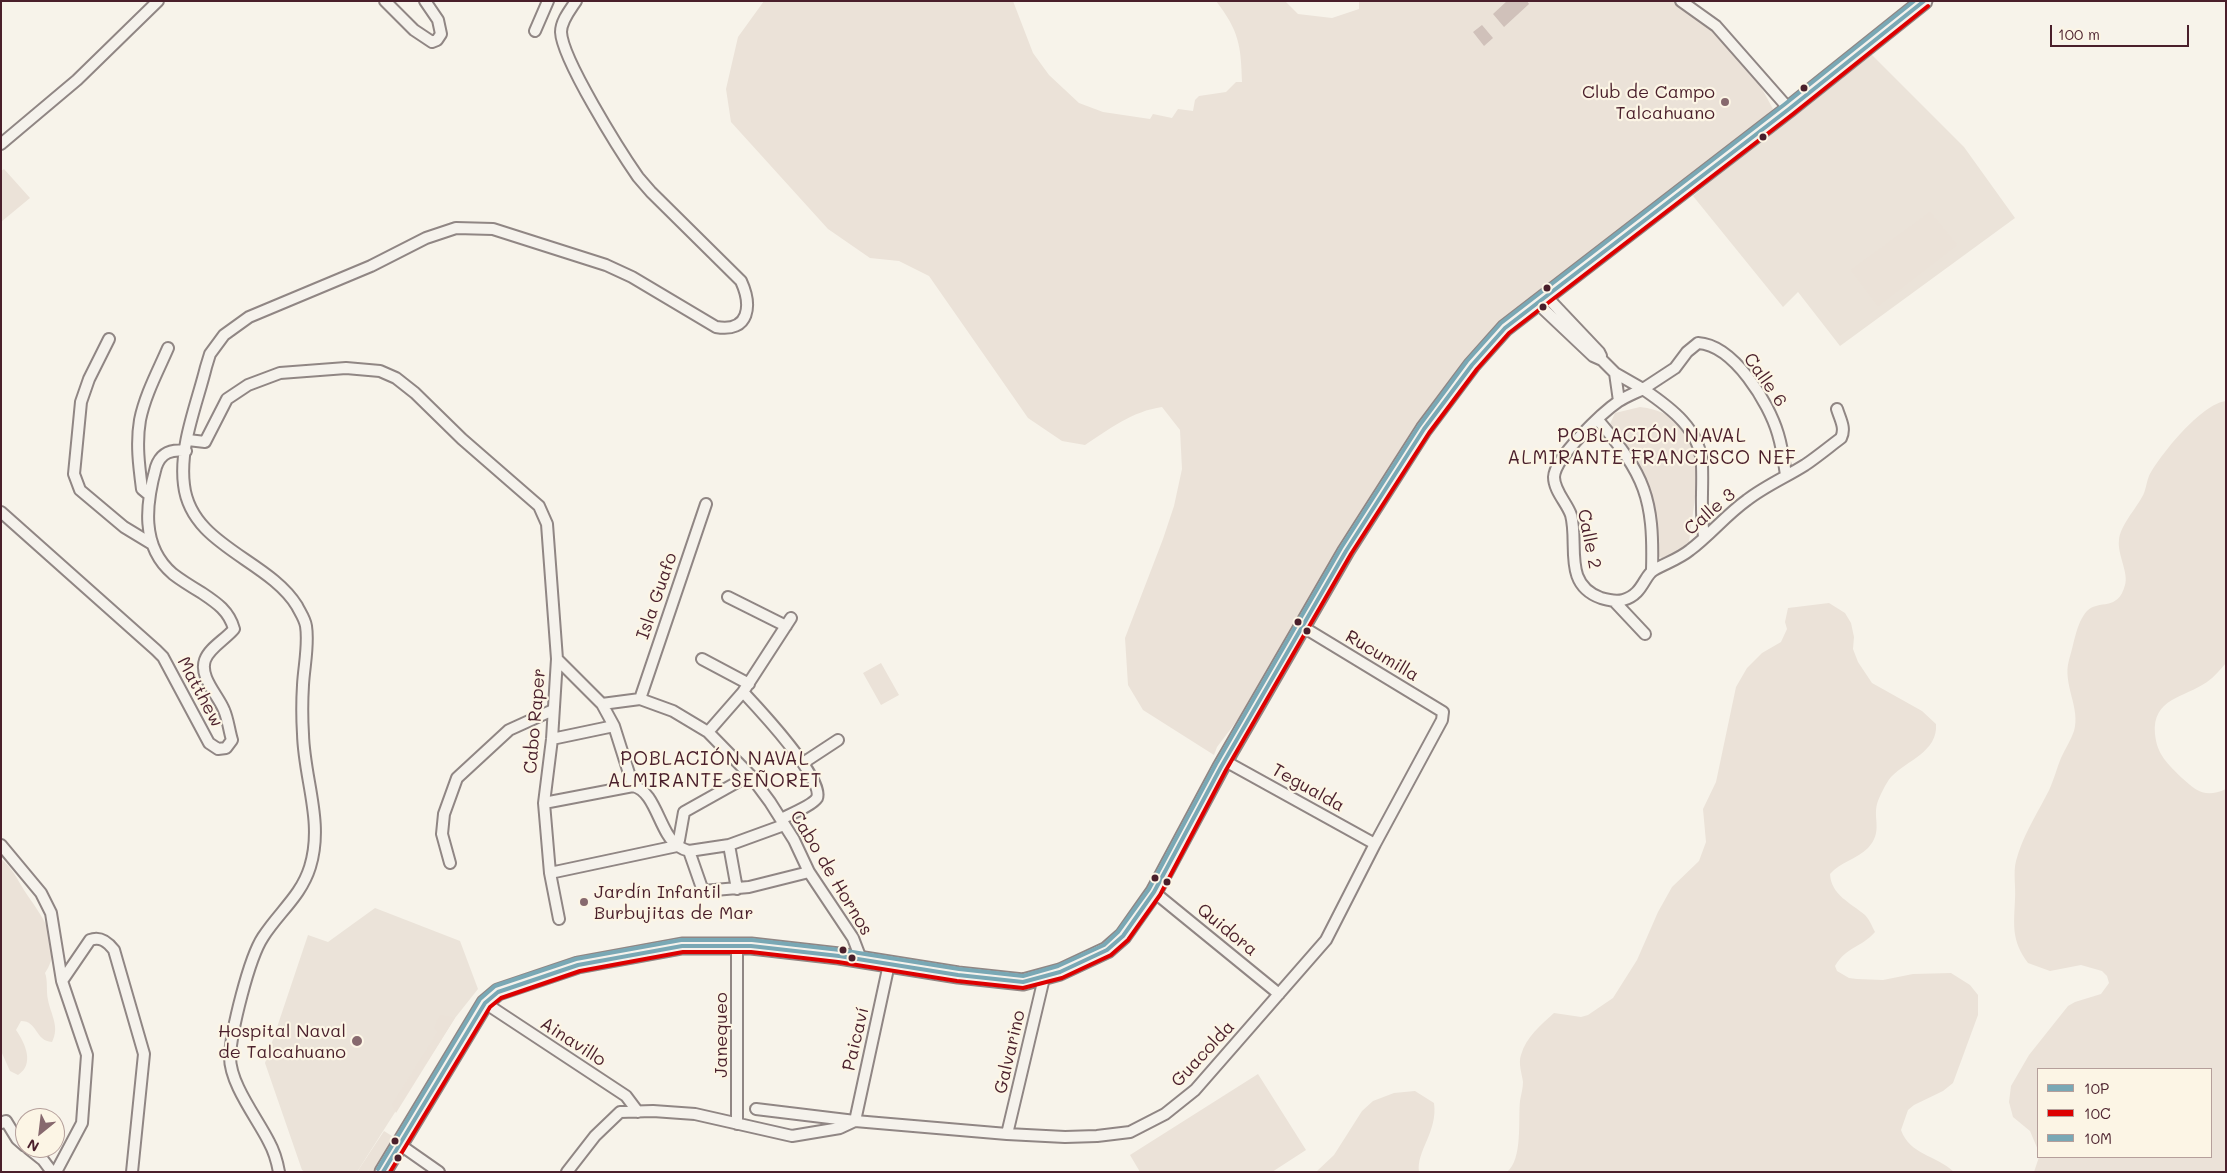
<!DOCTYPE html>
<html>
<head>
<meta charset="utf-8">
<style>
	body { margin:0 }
	#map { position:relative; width:2227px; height:1173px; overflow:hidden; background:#f7f3ea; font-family:Mali,sans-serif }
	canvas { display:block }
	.frame { position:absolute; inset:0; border:2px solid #4a1f2b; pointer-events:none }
	.legend { position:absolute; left:2037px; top:1068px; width:175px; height:90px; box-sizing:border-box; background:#fcf5e5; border:1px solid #b59f9b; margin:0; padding:6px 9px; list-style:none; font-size:15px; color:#4a1f2b }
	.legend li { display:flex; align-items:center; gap:10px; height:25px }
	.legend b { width:25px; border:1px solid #b59f9b }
	.north { position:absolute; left:15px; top:1108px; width:50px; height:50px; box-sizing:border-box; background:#fcf5e5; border:1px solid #b59f9b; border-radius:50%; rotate:209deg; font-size:14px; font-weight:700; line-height:20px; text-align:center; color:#4a1f2b }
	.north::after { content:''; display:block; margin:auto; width:18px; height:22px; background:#87696e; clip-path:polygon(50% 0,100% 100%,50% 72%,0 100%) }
	.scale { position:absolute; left:2050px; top:25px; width:139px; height:22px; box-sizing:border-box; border:2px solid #4a1f2b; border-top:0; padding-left:6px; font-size:15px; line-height:18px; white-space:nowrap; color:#4a1f2b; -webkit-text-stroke:4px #fcf5e5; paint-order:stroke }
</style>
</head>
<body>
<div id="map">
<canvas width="2227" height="1173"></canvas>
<div class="frame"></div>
<ul class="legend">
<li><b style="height:6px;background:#79a8b5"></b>10P</li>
<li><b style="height:6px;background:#d00"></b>10C</li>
<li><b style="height:6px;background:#79a8b5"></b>10M</li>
</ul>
<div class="north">N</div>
<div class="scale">100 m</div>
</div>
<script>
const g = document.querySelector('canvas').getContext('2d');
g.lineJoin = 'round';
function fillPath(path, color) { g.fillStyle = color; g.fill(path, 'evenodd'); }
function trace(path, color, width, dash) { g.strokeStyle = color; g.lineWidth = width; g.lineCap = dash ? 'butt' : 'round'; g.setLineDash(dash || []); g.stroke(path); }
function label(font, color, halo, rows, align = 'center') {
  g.font = font + ' Mali,sans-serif'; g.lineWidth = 4.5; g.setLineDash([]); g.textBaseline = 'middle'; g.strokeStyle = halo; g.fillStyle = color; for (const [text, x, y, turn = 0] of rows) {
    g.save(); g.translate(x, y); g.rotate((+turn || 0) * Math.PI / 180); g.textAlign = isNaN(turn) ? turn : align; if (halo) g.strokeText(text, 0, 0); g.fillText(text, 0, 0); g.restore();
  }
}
fillPath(new Path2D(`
	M1869 52 1964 147 2015 218 1840 346 1798 292 1783 307 1693 196Z
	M375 908 460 941 478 989 455 1018 357 1172H305L302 1170 265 1063 308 935 328 942Z`), '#ebe3d9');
fillPath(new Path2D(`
	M764 1H1013L1033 53 1049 75 1079 103 1103 112 1150 119 1153 114 1172 118 1178 109 1193 111 1195 100 1199 96 1226 92 1236 82H1242C1241 45 1239 31 1216 1H1285L1298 14 1332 18 1359 9V1H1677L1716 26 1749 65 1773 109 1676 195 1502 331 1468 371 1283 660 1217 747 1214 755 1143 710 1128 685 1125 638 1163 539 1174 506 1182 469 1180 430 1162 407C1133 411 1109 429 1085 445L1062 441 1028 418 929 276 899 261 870 258 828 229 731 122 726 89 738 37Z
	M4 169 30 198 1 222V171Z
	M1930 212 1957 245 1878 306 1851 270Z
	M2226 401V663C2220 670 2214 677 2207 682 2184 698 2152 698 2155 734 2157 755 2168 764 2182 778 2197 792 2206 798 2226 789V1172H2034L2039 1157H2211V1069H2038V1150L2030 1131 2013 1117 2009 1102 2011 1086 2029 1055 2068 1006 2075 1002 2101 994 2109 983 2107 976 2102 971 2081 965 2050 971 2028 963C2011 940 2014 925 2015 899 2016 887 2013 873 2016 861 2022 838 2035 817 2046 796 2053 784 2056 770 2061 758 2065 749 2071 740 2074 731 2081 708 2062 684 2069 660 2074 645 2076 623 2087 611 2099 599 2118 612 2125 585 2129 573 2117 554 2119 540 2120 526 2135 510 2142 497 2146 491 2146 483 2149 476 2160 455 2201 404 2226 401Z
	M1640 407C1717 417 1695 490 1689 544L1686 549 1665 560 1656 555 1645 484 1637 464 1612 430 1610 424 1615 413Z
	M1829 603 1845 613 1851 623 1854 637 1853 649 1858 662 1872 683 1922 711 1936 724C1938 752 1907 760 1891 777 1886 783 1879 797 1877 804 1873 819 1883 832 1868 848 1857 859 1840 862 1830 874 1831 895 1851 903 1865 915 1869 919 1872 926 1875 932 1861 948 1847 946 1835 966L1837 971 1849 978 1857 979 1883 980 1913 974 1951 973 1970 985 1978 995V1015L1953 1083 1943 1091 1914 1105 1908 1110 1901 1130C1910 1155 1936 1155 1954 1172H1507C1523 1159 1518 1120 1520 1101 1521 1095 1523 1088 1523 1082 1522 1074 1518 1063 1521 1055 1526 1037 1541 1025 1554 1013L1581 1017 1588 1015 1613 998 1637 960 1658 912 1672 887 1699 861 1706 842 1703 809 1716 782 1736 687 1747 668 1762 653 1781 642 1787 629 1785 622 1788 608Z
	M881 663 899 695 881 705 863 673Z
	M1 859C12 867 17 879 24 890 40 915 66 943 45 973 48 980 46 991 48 1000 51 1015 60 1027 52 1042 35 1041 38 1021 21 1021L16 1030C25 1043 35 1064 18 1075L10 1071 1 1051Z
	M442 1015 455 1018 396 1113 392 1105 438 1031 434 1028 439 1016Z
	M1258 1074 1306 1150 1272 1172H1140L1130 1155Z
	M1415 1091 1434 1103C1438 1132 1416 1151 1419 1172H1316L1334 1155 1362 1111 1373 1101 1394 1093Z
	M384 1131 392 1136 391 1150 379 1172H357Z`), '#ebe2d8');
fillPath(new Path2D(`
	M1507 1H1527L1529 4 1504 27 1493 14Z
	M1482 25 1493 38 1484 46 1473 32Z`), '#d0c1ba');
const street = new Path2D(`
	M385 1 414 30 432 42 437 40 441 34 438 20 425 1
	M1681 1 1716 26 1789 109
	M535 31 548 1
	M1 144 77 80 158 1
	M1546 296 1599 352 1601 356
	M1537 303 1593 356 1602 360 1615 373 1643 389 1675 368 1687 352 1698 343C1734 345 1769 403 1778 434 1782 447 1784 461 1786 475
	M109 339 89 379 81 402 74 474 80 490 124 527 152 544
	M1615 373 1619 401
	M1598 420C1645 475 1654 498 1652 570
	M188 440 205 442 227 399 248 385 280 373 346 368 380 371 396 378 415 393 462 439 539 506 547 524 557 659 552 739 544 803 550 873 559 919
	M148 494 142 489C139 466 136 443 140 420 145 395 158 371 168 348
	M1 512 156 650 163 657 209 743 218 749 226 748 232 740C229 730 228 719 224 710 218 695 199 677 205 660 209 648 226 639 234 629 229 611 217 603 202 593 192 587 182 581 173 574 140 546 146 503 156 467 161 452 172 449 186 451
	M1704 536C1700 513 1703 490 1702 466 1701 430 1671 408 1643 389 1635 393 1627 396 1619 401 1603 412 1555 457 1554 477 1554 491 1567 503 1571 515 1579 544 1562 584 1601 598 1608 600 1615 602 1623 600 1643 595 1644 575 1654 570 1666 563 1679 559 1690 550 1710 535 1726 515 1747 500 1765 486 1786 477 1805 465 1817 457 1829 447 1841 438 1846 428 1840 419 1837 409
	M728 597 786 626
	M1614 601 1645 634
	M557 659 602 704 614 726 633 786
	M702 659 749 684
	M743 692C757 707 825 779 817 798 813 805 789 815 781 819
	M640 699 706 504
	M602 704 640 699 673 711 708 732 750 775 770 802 794 840 809 872 853 938 861 959
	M708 732 743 692 791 618
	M552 739 614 726
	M1225 761 1375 844
	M803 763 838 740
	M544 803 633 786C656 791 659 833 678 846 681 848 685 850 689 851L703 891 749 887 809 872
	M1 845 41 893 51 913 62 981 87 1055 82 1123 56 1172
	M729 845 737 889
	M689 851 729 845 784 825
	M450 863 442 834 444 814 457 778 509 730 553 710
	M550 873 677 846 679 840 684 812 750 775
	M1154 892 1279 994
	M62 981 90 940C100 936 107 941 114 950L144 1054 132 1172
	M485 1003 626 1096 638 1112
	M756 1109 855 1121 1007 1134 1065 1137 1097 1136 1130 1132 1165 1114 1195 1090 1326 940 1375 844 1442 720 1443 712 1303 627
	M1 1123 6 1121 17 1139 25 1146
	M737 1124V946
	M1007 1134 1044 978
	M399 1144 439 1172
	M28 1148 43 1160 52 1172
	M279 1172C277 1161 274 1151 269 1142 257 1118 230 1084 230 1057 231 1031 249 958 263 937 279 912 301 896 310 867 324 822 304 779 303 734 302 718 302 701 303 685 304 666 309 645 306 626 305 619 300 612 297 606 268 559 191 546 184 485 179 446 197 404 206 367L210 354 224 335 249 317 371 266 426 238 456 228 493 229 606 265 632 277 716 327C750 333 752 305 741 281L651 192 638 177C620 151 562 59 561 32 561 21 570 10 576 1
	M567 1172 595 1136 620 1112 653 1111 695 1114 792 1136 840 1128 855 1121 889 964`);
const secondary = new Path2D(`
	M383 1172 485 1003 498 992 578 965 682 946H751L839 956 958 975 1023 982 1060 972 1107 950 1123 936 1154 892 1221 767 1346 551 1424 429 1472 365 1505 328 1789 109 1924 1`);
trace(street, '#908684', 14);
trace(secondary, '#908684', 19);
trace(street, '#f5f2ec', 10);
trace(secondary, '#f5f2ec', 15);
trace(new Path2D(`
	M383 1172 485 1003 498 992 578 965 682 946H751L839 956 958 975 1023 982 1060 972 1107 950 1123 936 1154 892 1221 767 1346 551 1424 429 1472 365 1505 328 1789 109 1924 1`), '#79a8b5', 4);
trace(new Path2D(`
	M390 1172 490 1007 501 998 580 971 683 952H751L838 962 957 981 1023 988 1062 978 1111 955 1128 940 1160 895 1226 770 1351 554 1429 433 1477 369 1509 333 1793 114 1928 6`), '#d00', 4);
trace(new Path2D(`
	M378 1169 480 999 495 986 576 959 681 940H752L840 950 959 969 1023 976 1058 966 1104 945 1118 932 1149 889 1216 764 1341 548 1419 426 1467 361 1501 323 1785 104 1914 1`), '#79a8b5', 4);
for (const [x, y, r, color] of [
	[1804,88,4.5,"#4a1f2b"],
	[1725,102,5,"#87696e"],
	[1763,137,4.5,"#4a1f2b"],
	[1547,288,4.5,"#4a1f2b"],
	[1543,307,4.5,"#4a1f2b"],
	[1298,622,4.5,"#4a1f2b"],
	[1307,631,4.5,"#4a1f2b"],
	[1155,878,4.5,"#4a1f2b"],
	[1167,882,4.5,"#4a1f2b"],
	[584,902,5,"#87696e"],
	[843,950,4.5,"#4a1f2b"],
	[852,958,4.5,"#4a1f2b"],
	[357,1041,6,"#87696e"],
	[395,1141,4.5,"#4a1f2b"],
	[398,1158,4.5,"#4a1f2b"]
]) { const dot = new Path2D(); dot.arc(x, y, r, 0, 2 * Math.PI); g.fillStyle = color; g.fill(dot); trace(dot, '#fcf5e5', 2); }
label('18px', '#4a1f2b', '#fcf5e5', [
	["Club de Campo",1715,92],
	["Talcahuano",1715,113],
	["Jardín Infantil",594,892,"left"],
	["Burbujitas de Mar",594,913,"left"],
	["Hospital Naval",346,1031],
	["de Talcahuano",346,1052]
], 'right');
label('18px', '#4a1f2b', '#fcf5e5', [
	["Calle 6",1765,380,55],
	["Calle 3",1710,512,-41],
	["Calle 2",1589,539,79],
	["Isla Guafo",657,596,-71],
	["Rucumilla",1382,656,31],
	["Matthew",200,692,62],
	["Cabo Raper",535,721,-85],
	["Tegualda",1308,788,29],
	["Cabo de Hornos",831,873,59],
	["Quidora",1227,930,39],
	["Janequeo",721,1035,-90],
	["Paicaví",856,1039,-77],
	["Ainavillo",573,1042,33],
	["Galvarino",1010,1052,-77],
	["Guacolda",1203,1054,-47]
]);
g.letterSpacing = '1px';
label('19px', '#4a1f2b', '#fcf5e5', [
	["POBLACIÓN NAVAL",1652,436],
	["ALMIRANTE FRANCISCO NEF",1652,458],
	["POBLACIÓN NAVAL",715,759],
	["ALMIRANTE SEÑORET",715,781]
]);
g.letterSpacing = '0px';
</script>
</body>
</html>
